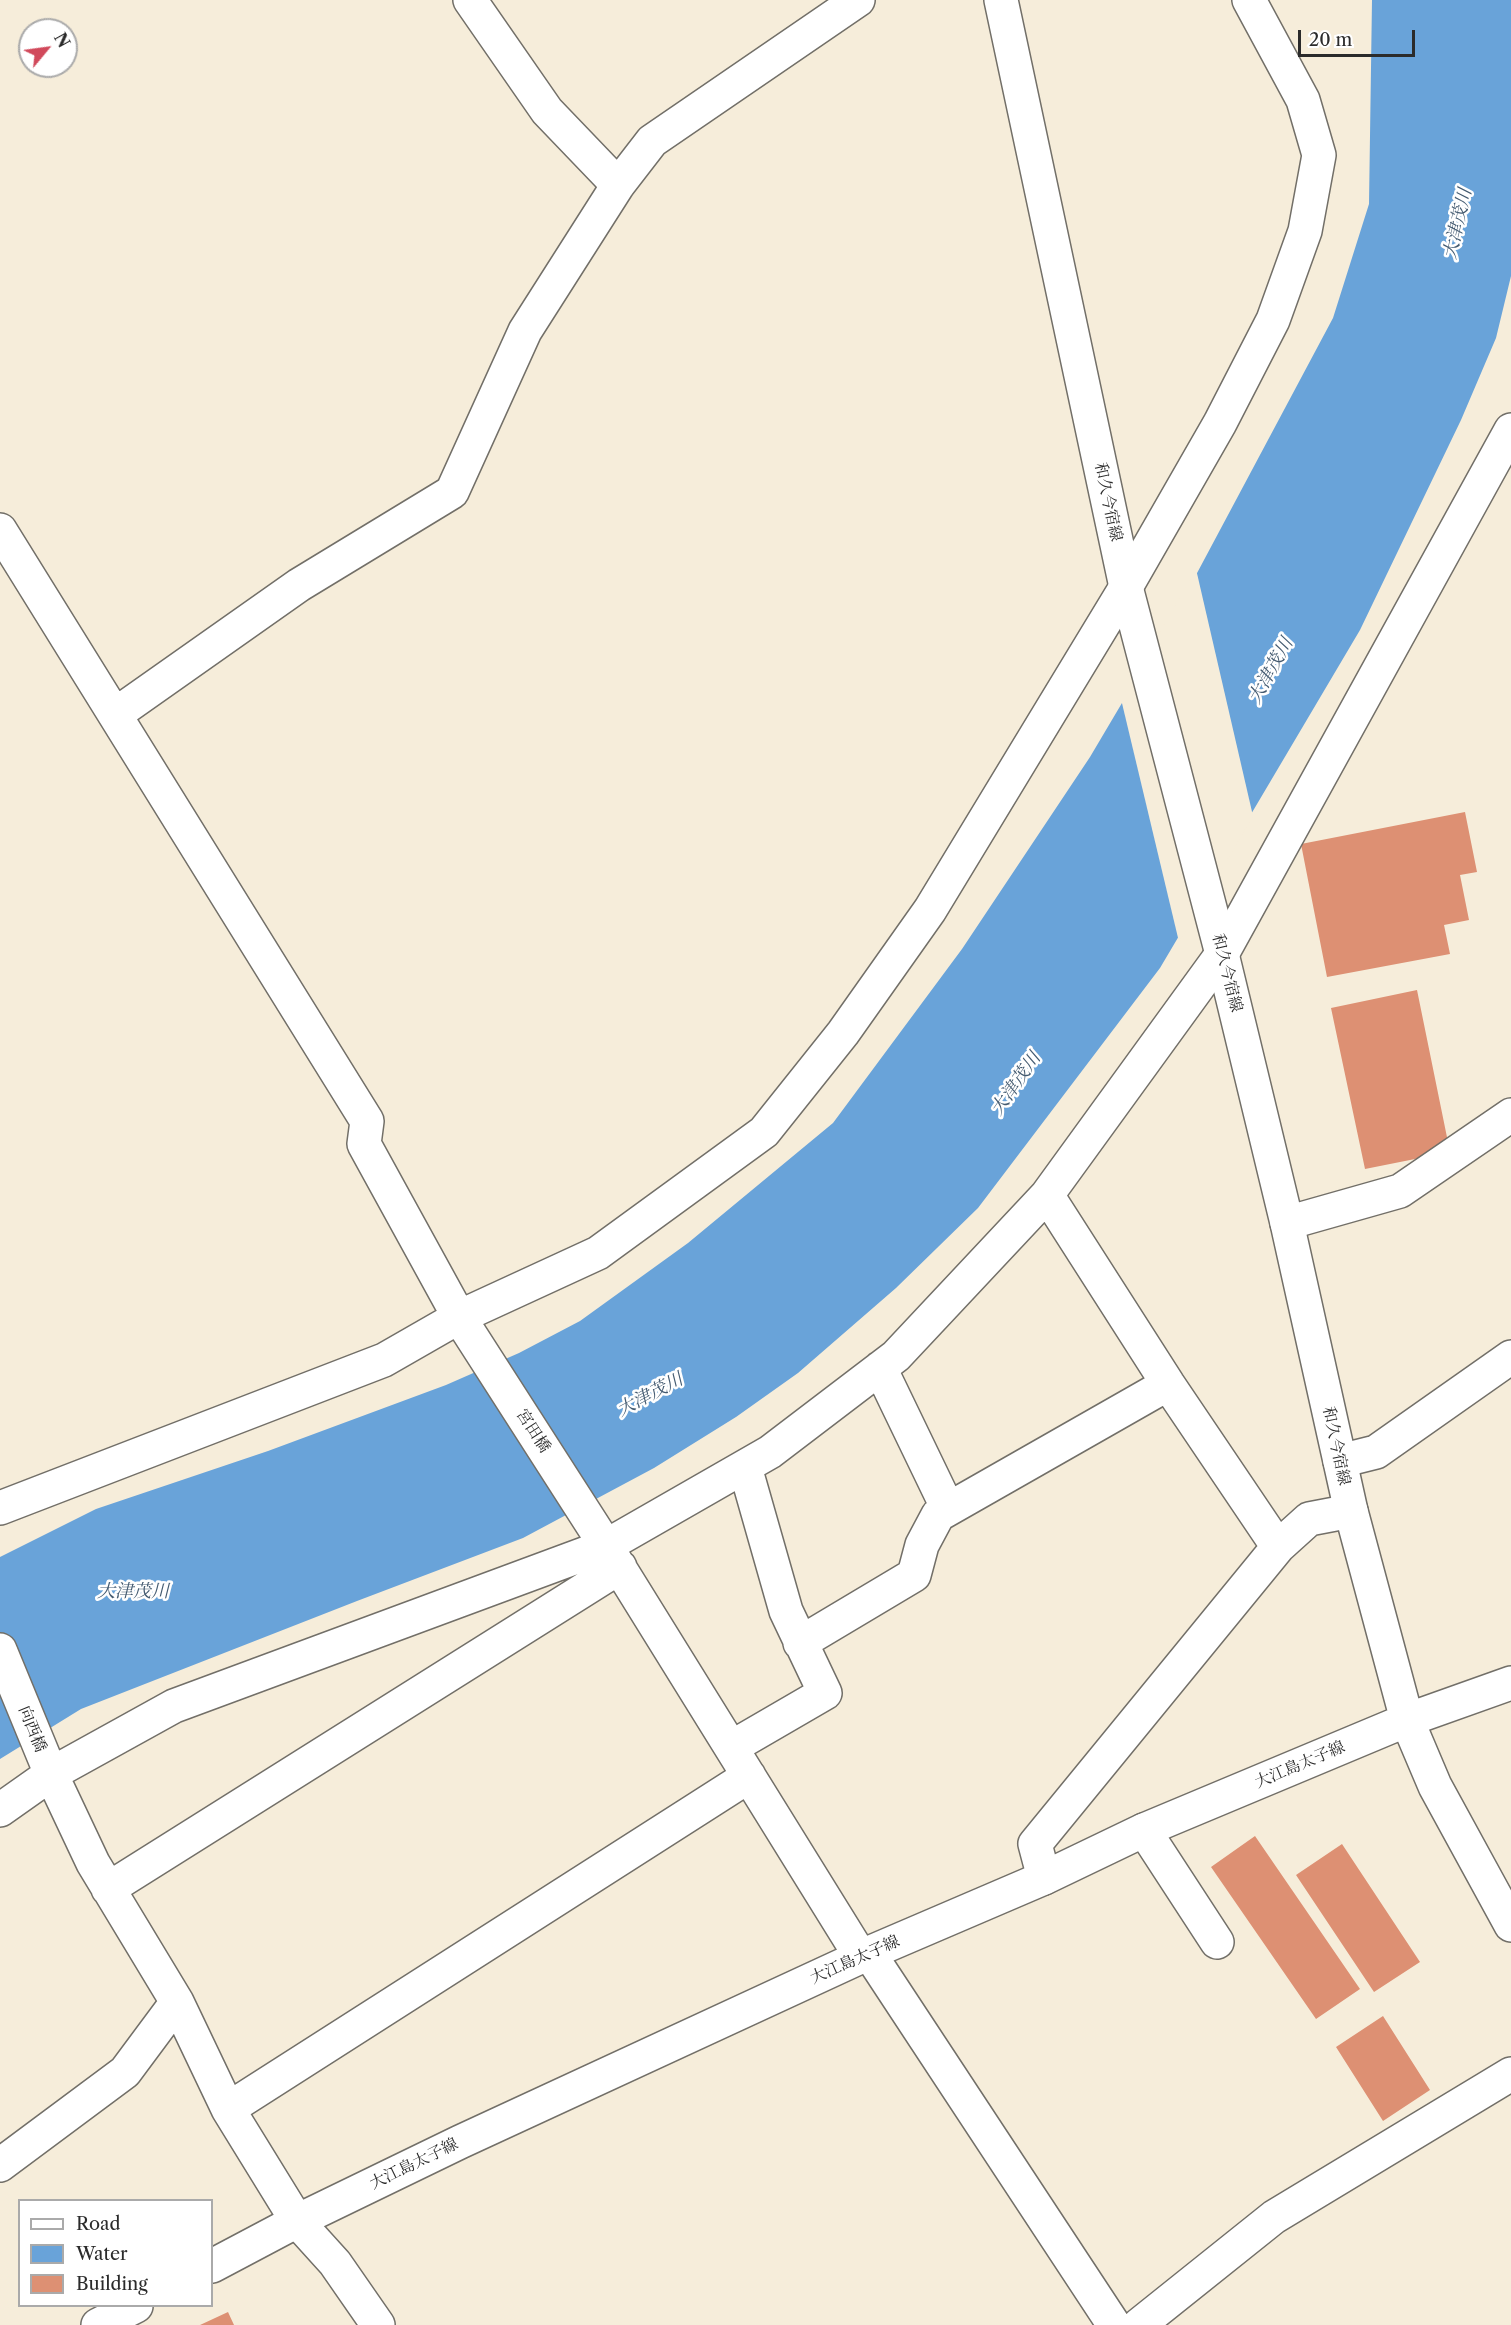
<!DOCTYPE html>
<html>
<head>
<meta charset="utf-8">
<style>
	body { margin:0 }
	#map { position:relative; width:1511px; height:2325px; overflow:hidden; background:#f6edda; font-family:"Libre Caslon Text",serif }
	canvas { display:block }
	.legend { position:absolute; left:18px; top:2199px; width:195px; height:108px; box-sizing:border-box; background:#fff; border:2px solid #aaa; margin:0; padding:8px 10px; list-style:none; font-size:18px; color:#2b2b2b }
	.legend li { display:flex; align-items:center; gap:12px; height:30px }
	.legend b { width:30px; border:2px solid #aaa }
	.north { position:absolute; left:18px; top:18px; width:60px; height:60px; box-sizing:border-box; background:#fff; border:2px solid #aaa; border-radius:50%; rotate:61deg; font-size:16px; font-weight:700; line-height:24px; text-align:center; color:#2b2b2b }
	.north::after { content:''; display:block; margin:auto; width:21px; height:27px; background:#d1495b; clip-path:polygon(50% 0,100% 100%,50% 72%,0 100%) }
	.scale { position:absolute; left:1298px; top:30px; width:117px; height:27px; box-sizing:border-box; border:3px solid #2b2b2b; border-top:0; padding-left:8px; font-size:18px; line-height:21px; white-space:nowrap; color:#2b2b2b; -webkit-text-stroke:4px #fff; paint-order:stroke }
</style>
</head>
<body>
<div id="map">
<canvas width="1511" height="2325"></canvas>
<ul class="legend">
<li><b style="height:8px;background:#fff"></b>Road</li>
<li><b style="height:16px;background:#69a3d9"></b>Water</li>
<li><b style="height:16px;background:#dd9073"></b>Building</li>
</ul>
<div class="north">N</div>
<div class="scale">20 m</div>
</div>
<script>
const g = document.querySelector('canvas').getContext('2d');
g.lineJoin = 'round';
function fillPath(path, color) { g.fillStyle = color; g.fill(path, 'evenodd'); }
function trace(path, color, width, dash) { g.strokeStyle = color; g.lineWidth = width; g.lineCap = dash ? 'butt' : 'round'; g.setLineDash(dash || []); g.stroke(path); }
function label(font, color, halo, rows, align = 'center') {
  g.font = font + ' "Libre Caslon Text","Noto Serif JP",serif'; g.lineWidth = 5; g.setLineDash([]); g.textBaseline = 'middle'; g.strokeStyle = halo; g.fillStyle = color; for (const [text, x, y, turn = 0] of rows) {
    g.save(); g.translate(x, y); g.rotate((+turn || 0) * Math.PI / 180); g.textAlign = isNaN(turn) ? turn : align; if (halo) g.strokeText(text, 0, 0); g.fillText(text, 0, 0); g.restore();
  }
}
fillPath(new Path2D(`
	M1372 0H1511V276L1496 338 1461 420 1360 630 1160 968 978 1208 896 1288 798 1373 736 1417 654 1468 523 1538 357 1601 81 1709 0 1759V1557L96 1509 268 1451 446 1385 519 1353 580 1321 688 1243 833 1123 962 949 1090 757 1180 605 1333 318 1369 204Z`), '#69a3d9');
fillPath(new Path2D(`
	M1196 569 1253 816 1179 942 1121 699Z`), '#f6edda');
fillPath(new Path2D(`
	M1465 812 1477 872 1460 875 1469 920 1444 925 1450 954 1327 977 1301 844Z
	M1417 990 1450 1152 1365 1169 1331 1008Z
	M1255 1836 1360 1989 1316 2019 1211 1867Z
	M1342 1844 1420 1962 1374 1992 1296 1875Z
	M1383 2016 1430 2090 1383 2121 1336 2047Z
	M228 2312 234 2325H200Z`), '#dd9073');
const minor = new Path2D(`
	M470 0 547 111 618 185
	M0 530 367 1121 364 1144 459 1317 606 1546 861 1957
	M116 714 299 585 452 492 525 331 618 185 652 141 858 0
	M1047 1195 1168 1384 1278 1547
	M1287 1223 1400 1191 1511 1115
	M880 1368 948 1509
	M1340 1461 1376 1452 1511 1357
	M0 1508 384 1360 459 1317 598 1253 764 1132 843 1033 930 910 1126 587 1220 423 1273 320 1305 231 1319 155 1303 100 1249 0
	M800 1643 914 1575 922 1545 938 1515 1168 1384
	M0 1650 51 1774 93 1863 177 2002 228 2109 297 2221 335 2263 378 2325
	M732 1747 825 1693 786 1611 745 1467
	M0 1810 51 1774 174 1706 606 1546 770 1452 896 1356 1047 1195 1222 954 1511 430
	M1144 1830 1217 1942
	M1044 1878 1035 1844 1278 1547 1309 1519 1351 1511
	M108 1889 620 1567
	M869 1953 1114 2325
	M228 2109 749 1776
	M0 2165 125 2072 177 2002
	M1139 2325 1274 2217 1511 2074`);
const major = new Path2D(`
	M1001 0 1126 587 1222 954 1287 1223 1351 1511 1407 1720 1435 1786 1511 1925
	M212 2266 297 2221 460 2142 869 1953 1044 1878 1144 1830 1407 1720 1511 1683
	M98 2325 136 2306`);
trace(minor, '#726f68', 36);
trace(major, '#726f68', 36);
trace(minor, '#fff', 33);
trace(major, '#fff', 33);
label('16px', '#2b2b2b', '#fff', [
	["和久今宿線",1108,502,78],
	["和久今宿線",1227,973,76],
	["宮田橋",533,1431,57],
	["和久今宿線",1336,1446,78],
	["向西橋",32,1729,68],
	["大江島太子線",1300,1765,-23],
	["大江島太子線",855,1960,-24],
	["大江島太子線",414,2164,-26]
]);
label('italic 18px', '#445b71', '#fff', [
	["大津茂川",1458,224,-77],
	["大津茂川",1271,671,-61],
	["大津茂川",1016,1084,-55],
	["大津茂川",650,1395,-28],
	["大津茂川",133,1592]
]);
</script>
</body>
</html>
